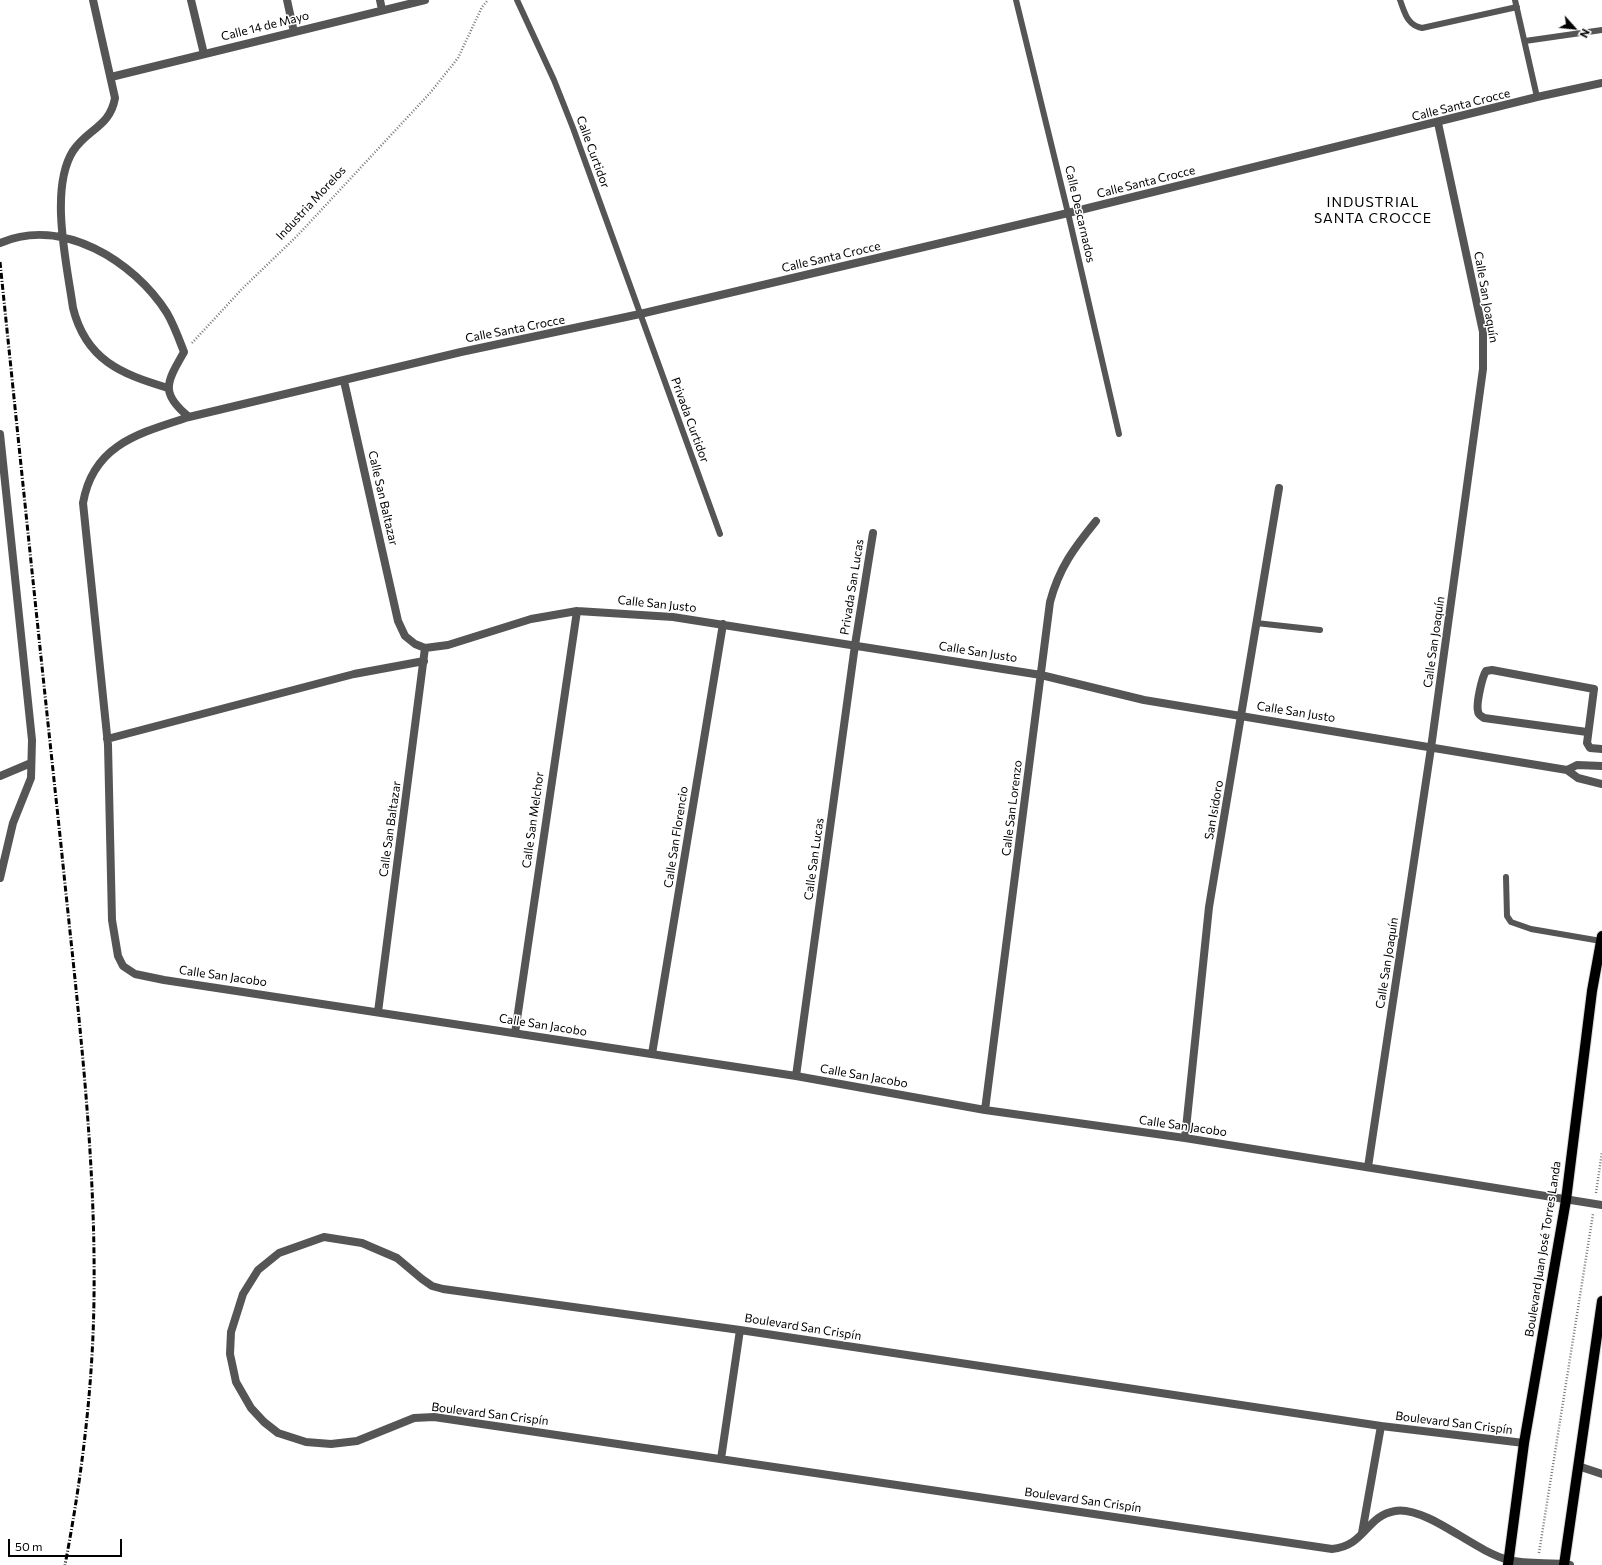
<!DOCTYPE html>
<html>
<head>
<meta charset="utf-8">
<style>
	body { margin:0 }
	#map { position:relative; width:1602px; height:1565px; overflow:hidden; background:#fff; font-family:Commissioner,sans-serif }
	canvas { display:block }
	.north { position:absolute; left:1554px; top:8px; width:40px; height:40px; -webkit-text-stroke:3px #fff; paint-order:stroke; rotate:117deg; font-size:11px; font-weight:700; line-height:16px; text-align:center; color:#000 }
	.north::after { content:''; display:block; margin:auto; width:14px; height:18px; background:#000; clip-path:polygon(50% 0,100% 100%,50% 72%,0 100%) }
	.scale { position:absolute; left:8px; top:1539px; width:114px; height:18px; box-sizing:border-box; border:2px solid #000; border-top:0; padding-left:5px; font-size:12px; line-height:14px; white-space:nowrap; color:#000; -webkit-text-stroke:3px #fff; paint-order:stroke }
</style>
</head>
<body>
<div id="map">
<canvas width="1602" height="1565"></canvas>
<div class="north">N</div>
<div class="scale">50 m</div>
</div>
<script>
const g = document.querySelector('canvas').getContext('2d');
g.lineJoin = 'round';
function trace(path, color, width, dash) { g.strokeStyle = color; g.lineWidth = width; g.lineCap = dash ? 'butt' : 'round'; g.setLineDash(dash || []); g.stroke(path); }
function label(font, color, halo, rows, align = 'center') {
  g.font = font + ' Commissioner,sans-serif'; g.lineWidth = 3; g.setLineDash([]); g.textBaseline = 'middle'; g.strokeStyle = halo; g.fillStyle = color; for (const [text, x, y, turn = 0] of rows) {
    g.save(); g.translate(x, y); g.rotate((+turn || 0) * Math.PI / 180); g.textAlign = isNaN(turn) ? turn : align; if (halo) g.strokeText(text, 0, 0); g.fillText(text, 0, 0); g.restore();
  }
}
const primary = new Path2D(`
	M1508 1565 1524 1443 1566 1200 1592 991 1602 936
	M1564 1565 1602 1301`);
trace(primary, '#dbdbdb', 12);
trace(new Path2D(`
	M192 343 242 289 298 235 430 93 458 58 482 7 488 0
	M1596 1193 1602 1152
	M1539 1553 1593 1214`), '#777', 2.5, [1, 2]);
trace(new Path2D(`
	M517 0 554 80 573 128 720 534
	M1016 0 1068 213 1119 434
	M1400 0C1405 13 1407 25 1422 28L1517 7
	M1515 0 1537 97
	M1525 41 1602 30
	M1256 623 1320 630
	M1506 877 1507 916 1511 922 1531 929 1601 941`), '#555', 6);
trace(new Path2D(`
	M93 0 115 98C110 127 87 129 73 151 49 189 67 265 73 308 86 360 121 374 168 388
	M191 0 204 54
	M287 0 294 32
	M380 0 382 10
	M111 77 425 0
	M1602 83 1537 97 1068 213 640 314 461 352 189 417C140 433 93 444 83 503L108 745 112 920 118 956 123 966 135 974 164 980 796 1076 985 1110 1185 1138 1602 1205
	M0 243C62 216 134 261 167 313 174 325 179 339 184 352 167 382 159 393 189 417
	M344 381 398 621 405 636 415 644 425 648 448 645 531 619 577 611 673 617 1041 675 1144 700 1567 770 1578 778 1602 784
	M0 434 32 740 31 778 13 823 0 878
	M1587 732 1484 718C1481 716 1478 715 1478 711 1476 704 1482 677 1486 671L1492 670 1594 689 1587 743 1590 748 1602 749
	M107 739 354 674 424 661
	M1567 770 1577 765 1602 766
	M0 776 31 763
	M378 1012 425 648
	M515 1033 577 611
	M652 1054 723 624
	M796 1076 855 645 873 533
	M985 1110 1050 602C1059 568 1074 548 1096 521
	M1185 1138 1209 907 1279 488
	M1368 1167 1431 748 1483 369V332L1438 123
	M1524 1443 1381 1426 740 1330 443 1289 432 1286 422 1279 397 1258 362 1243 324 1237 279 1253 258 1270 243 1294 231 1332 230 1354 236 1382 251 1408 264 1422 278 1433 306 1442 331 1444 357 1441 414 1418 434 1417 1332 1549C1365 1546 1366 1516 1395 1511 1405 1509 1419 1514 1428 1518 1453 1529 1484 1554 1509 1560 1528 1565 1550 1562 1570 1565
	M721 1459 740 1330
	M1578 1466 1602 1474
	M1362 1533 1381 1426`), '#555', 8);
trace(primary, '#000', 10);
trace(new Path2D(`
	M0 262C20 456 40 650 61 845 76 995 96 1146 94 1297 93 1387 82 1476 65 1565`), '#000', 3, [6, 2, 1, 2]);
label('12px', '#000', '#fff', [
	["Calle 14 de Mayo",265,26,-14],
	["Calle Santa Crocce",1461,105,-14],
	["Calle Curtidor",593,152,70],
	["Calle Santa Crocce",1146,182,-14],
	["Industria Morelos",311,203,-47],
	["Calle Descarnados",1080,214,77],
	["Calle Santa Crocce",831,257,-13],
	["Calle San Joaquín",1486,297,80],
	["Calle Santa Crocce",515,329,-11],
	["Privada Curtidor",690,420,70],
	["Calle San Baltazar",383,498,77],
	["Privada San Lucas",852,587,-81],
	["Calle San Justo",657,604,6],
	["Calle San Joaquín",1434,642,-82],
	["Calle San Justo",978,652,9],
	["Calle San Justo",1296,712,9],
	["Calle San Lorenzo",1012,808,-83],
	["San Isidoro",1214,810,-80],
	["Calle San Melchor",533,820,-82],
	["Calle San Baltazar",390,829,-82],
	["Calle San Florencio",676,837,-81],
	["Calle San Lucas",814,859,-82],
	["Calle San Joaquín",1387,963,-81],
	["Calle San Jacobo",223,976,8],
	["Calle San Jacobo",543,1025,9],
	["Calle San Jacobo",864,1076,10],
	["Calle San Jacobo",1183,1126,8],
	["Boulevard Juan José Torres Landa",1543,1249,-81],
	["Boulevard San Crispín",803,1327,9],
	["Boulevard San Crispín",490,1414,7],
	["Boulevard San Crispín",1454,1423,7],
	["Boulevard San Crispín",1083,1500,8]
]);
g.letterSpacing = '1px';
label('14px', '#000', '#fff', [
	["INDUSTRIAL",1373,202],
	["SANTA CROCCE",1373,218]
]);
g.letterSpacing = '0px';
</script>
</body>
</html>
